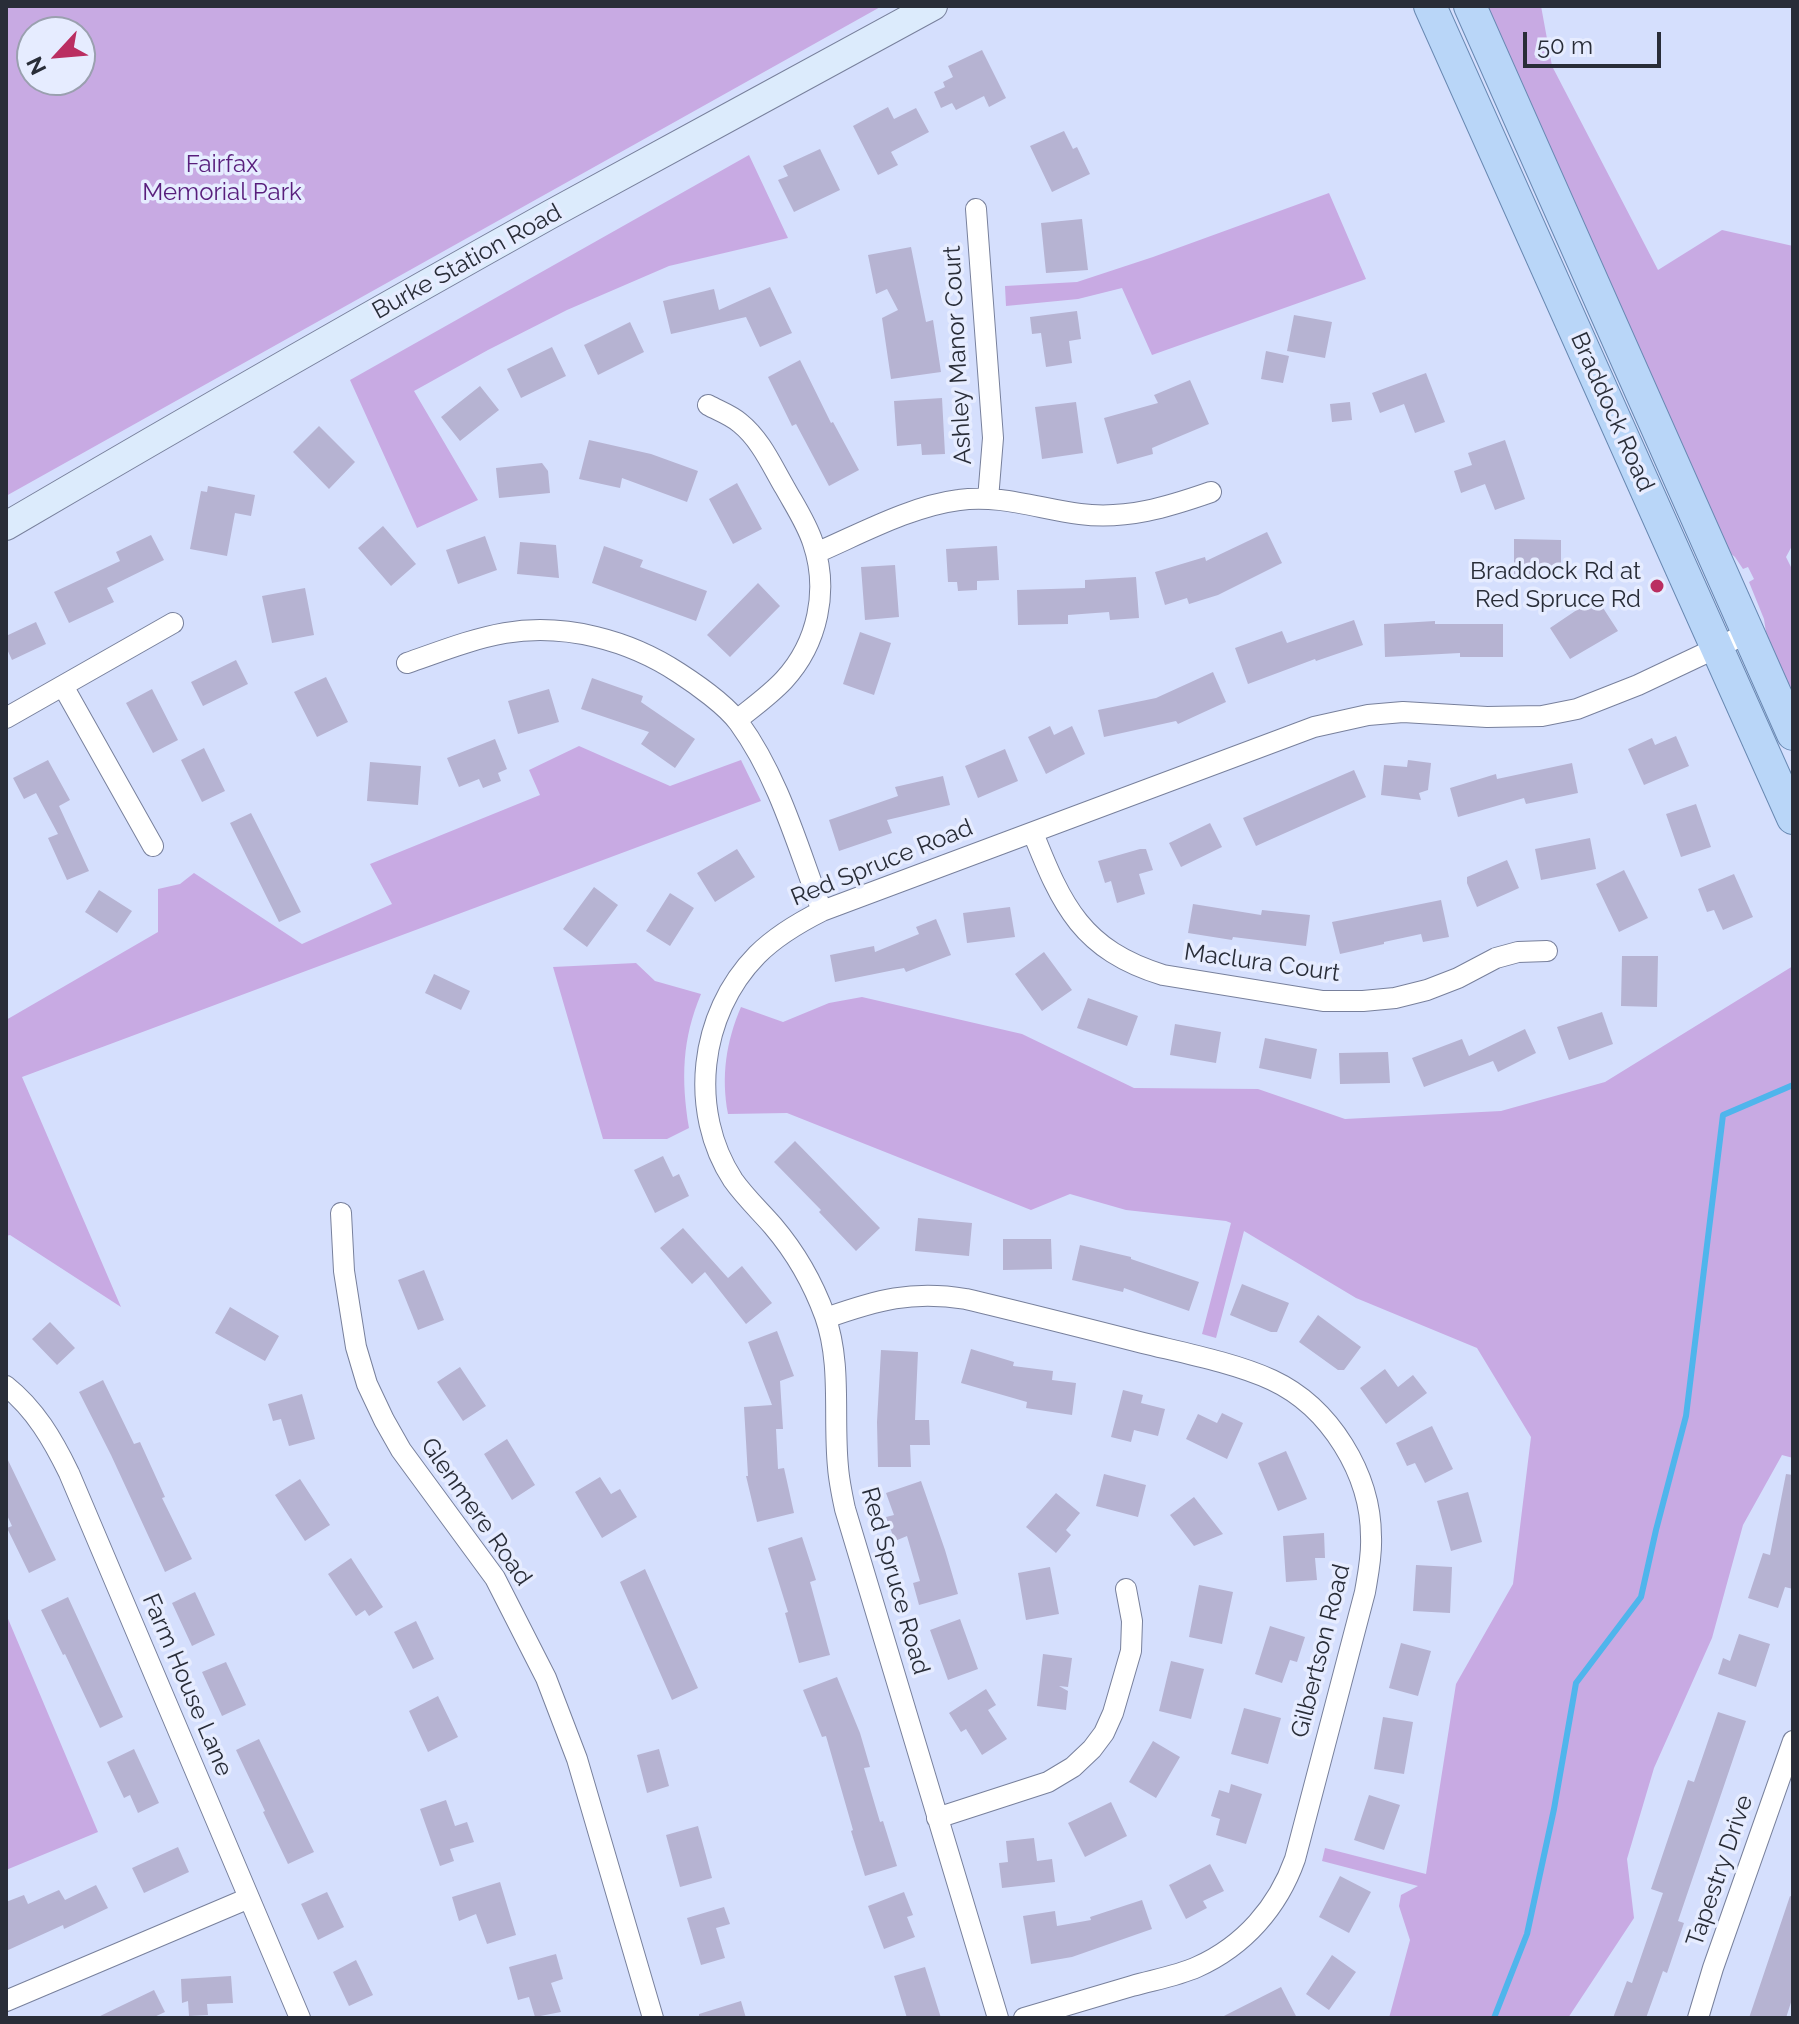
<!DOCTYPE html>
<html>
<head>
<meta charset="utf-8">
<style>
	body { margin:0 }
	#map { position:relative; width:1799px; height:2024px; overflow:hidden; background:#d5dffd; font-family:Raleway,sans-serif }
	canvas { display:block }
	.frame { position:absolute; inset:0; border:8px solid #292d38; pointer-events:none }
	.north { position:absolute; left:16px; top:16px; width:80px; height:80px; box-sizing:border-box; background:#e6ecff; border:2px solid #9aa0af; border-radius:50%; rotate:244deg; font-size:22px; font-weight:700; line-height:32px; text-align:center; color:#292d38 }
	.north::after { content:''; display:block; margin:auto; width:28px; height:36px; background:#ba2e61; clip-path:polygon(50% 0,100% 100%,50% 72%,0 100%) }
	.scale { position:absolute; left:1523px; top:32px; width:138px; height:36px; box-sizing:border-box; border:4px solid #292d38; border-top:0; padding-left:10px; font-size:24px; line-height:28px; white-space:nowrap; color:#292d38; -webkit-text-stroke:6px #e6ecff; paint-order:stroke }
</style>
</head>
<body>
<div id="map">
<canvas width="1799" height="2024"></canvas>
<div class="frame"></div>
<div class="north">N</div>
<div class="scale">50 m</div>
</div>
<script>
const g = document.querySelector('canvas').getContext('2d');
g.lineJoin = 'round';
function fillPath(path, color) { g.fillStyle = color; g.fill(path, 'evenodd'); }
function trace(path, color, width, dash) { g.strokeStyle = color; g.lineWidth = width; g.lineCap = dash ? 'butt' : 'round'; g.setLineDash(dash || []); g.stroke(path); }
function label(font, color, halo, rows, align = 'center') {
  g.font = font + ' Raleway,sans-serif'; g.lineWidth = 7; g.setLineDash([]); g.textBaseline = 'middle'; g.strokeStyle = halo; g.fillStyle = color; for (const [text, x, y, turn = 0] of rows) {
    g.save(); g.translate(x, y); g.rotate((+turn || 0) * Math.PI / 180); g.textAlign = isNaN(turn) ? turn : align; if (halo) g.strokeText(text, 0, 0); g.fillText(text, 0, 0); g.restore();
  }
}
fillPath(new Path2D(`
	M6 6H882L6 496ZM80 32V80H32V32Z
	M1484 6H1541L1552 66 1658 270 1722 230 1793 246V544L1786 557 1793 571V709L1769 652 1764 619 1749 582 1754 579 1748 567 1743 569 1735 557 1718 543Z
	M749 155 788 238 669 266 567 310 488 350 414 391 478 500 417 528 350 380Z
	M1329 193 1366 279 1152 355 1122 288 1078 299 1006 306 1005 286 1077 282 1153 257Z
	M579 746 670 786 741 760 761 801 22 1077 121 1307 10 1235 6 1236V1020L158 932V889L180 884 194 873 302 944 392 904 370 864 540 795 529 770Z
	M636 963 655 981 701 994C682 1039 681 1079 689 1128L667 1139H603L553 967Z
	M1793 966V1458L1782 1455 1743 1525 1712 1638 1654 1768 1627 1859 1634 1918 1568 2018H1389L1410 1940 1399 1906 1401 1895 1418 1886 1322 1861 1325 1848 1426 1874 1456 1684 1513 1584 1531 1437 1477 1348 1356 1298 1244 1231 1216 1338 1202 1334 1231 1223 1226 1221 1126 1210 1070 1194 1031 1210 787 1113 728 1114C721 1076 726 1042 741 1007L783 1022 829 1003 862 997 1022 1034 1134 1088 1258 1089 1345 1119 1501 1111 1605 1082Z
	M6 1614 98 1832 6 1870Z`), '#c8aae3');
trace(new Path2D(`
	M1494 2018 1527 1934 1554 1809 1576 1683 1641 1597 1656 1530 1686 1416 1723 1115 1793 1085`), '#4fb5ec', 6);
fillPath(new Path2D(`
	M982 50 1006 98 989 107 984 96 956 110 952 103 941 108 934 92 945 87 943 82 953 77 948 66Z
	M888 107 894 119 916 108 929 132 891 152 898 165 878 175 853 126Z
	M1064 131 1073 149 1077 147 1090 174 1052 192 1030 146Z
	M820 149 840 190 794 212 778 180 788 176 783 166Z
	M1082 219 1088 270 1046 273 1041 223Z
	M911 247 926 322 933 320 941 372 891 379 882 318 898 310 887 289 876 294 868 255Z
	M770 287 792 333 760 347 746 317 671 334 663 301 714 289 719 310Z
	M1077 311 1081 339 1069 341 1072 363 1046 367 1041 333 1032 334 1030 317Z
	M1294 315 1332 322 1325 358 1287 351Z
	M630 322 644 352 598 375 584 345Z
	M552 347 566 376 521 398 507 369Z
	M1266 351 1289 356 1283 383 1261 379Z
	M800 360 831 423 833 422 859 470 829 486 796 424 792 426 768 377Z
	M1426 373 1445 422 1415 433 1404 404 1380 413 1372 393Z
	M1190 380 1209 424 1152 448 1153 454 1117 464 1104 418 1158 403 1154 395Z
	M480 386 499 410 460 441 441 417Z
	M942 398 945 454 922 455 921 444 897 446 894 401Z
	M1076 402 1083 453 1042 459 1035 407Z
	M1350 402 1352 420 1332 422 1330 404Z
	M319 426 355 462 329 489 293 452Z
	M589 440 651 454 698 471 687 502 622 478 620 488 579 479Z
	M1505 440 1525 499 1495 510 1485 484 1461 493 1454 471 1472 465 1468 453Z
	M542 463 548 471 550 493 499 498 496 468Z
	M737 483 762 529 733 544 709 499Z
	M208 486 255 495 251 516 235 513 227 556 190 549 201 491 207 492Z
	M383 526 416 564 391 586 358 548Z
	M1267 532 1282 563 1218 595 1189 604 1187 598 1165 605 1155 572 1205 557 1206 561Z
	M151 535 164 560 107 588 114 602 69 623 54 592 120 561 116 552Z
	M485 536 497 570 458 584 446 550Z
	M1514 539 1561 540V567H1539V580H1514Z
	M520 542 556 545 559 578 517 574Z
	M604 546 643 560 640 567 707 591 696 621 592 583Z
	M997 546 999 580 977 581V590L958 591 957 582H948L946 549Z
	M895 565 899 617 865 620 861 567Z
	M1136 577 1139 618 1110 620 1109 612 1068 615V624L1018 625 1017 590 1085 588V580Z
	M758 583 780 606 730 657 707 635Z
	M305 588 314 635 272 643 262 596Z
	M1596 597 1618 631 1570 659 1550 628Z
	M1354 620 1363 645 1316 661 1315 659 1248 684 1235 648 1282 631 1287 643Z
	M1435 621V624H1503V657H1460V653L1385 657 1384 624Z
	M36 622 46 644 12 660 6 647V636Z
	M860 632 891 643 874 695 843 684Z
	M236 660 248 684 203 706 191 682Z
	M1213 672 1226 702 1178 724 1176 721 1104 737 1098 710 1156 698Z
	M326 677 348 722 317 737 294 692Z
	M592 678 643 696 641 702 695 739 675 768 641 744 649 732 581 709Z
	M152 689 178 740 153 753 126 703Z
	M549 689 559 722 518 734 508 701Z
	M1050 726 1054 735 1072 726 1085 754 1046 774 1028 737Z
	M1676 736 1689 766 1644 785 1628 749 1652 738 1655 745Z
	M495 739 507 769 498 773 501 781 483 788 479 779 459 787 447 758Z
	M204 748 225 791 202 802 181 760Z
	M1005 749 1018 781 978 798 965 766Z
	M48 760 70 800 59 806 89 871 67 880 48 838 58 834 36 793 24 799 13 778Z
	M1408 760 1431 763 1428 790 1419 793 1421 800 1381 795 1384 765 1407 767Z
	M370 762 421 766 418 805 367 801Z
	M1572 763 1578 793 1526 804 1524 798 1458 817 1450 788 1496 774 1497 779Z
	M1354 770 1366 797 1256 846 1243 818Z
	M943 776 950 805 887 820 892 833 839 851 829 820 898 796 895 787Z
	M1696 804 1711 847 1681 857 1666 814Z
	M251 813 301 912 279 922 230 823Z
	M1210 823 1222 847 1181 867 1169 843Z
	M1590 838 1596 869 1541 880 1535 849Z
	M737 849 755 877 715 902 697 873Z
	M1140 849H1146L1153 870 1139 874 1145 894 1117 903 1111 881 1105 883 1098 861Z
	M1507 860 1519 888 1477 907 1467 883V877Z
	M1624 870 1648 918 1619 932 1596 884Z
	M1734 874 1753 917 1723 930 1714 910 1707 912 1698 889Z
	M594 887 618 905 587 947 563 929Z
	M99 890 132 911 117 933 85 912Z
	M670 893 694 908 670 946 646 931Z
	M1441 900 1449 937 1423 942 1421 934 1384 942V944L1340 954 1332 922Z
	M1193 904 1261 915 1262 910 1310 915 1306 946 1233 937 1232 940 1188 933Z
	M1010 907 1015 937 967 943 963 913Z
	M936 919 951 955 906 972 904 968 835 982 830 955 874 946 875 952 919 934 916 927Z
	M1044 952 1072 990 1042 1011 1015 974Z
	M1622 956H1658L1657 1007 1621 1006Z
	M434 974 470 991 461 1010 425 993Z
	M1088 998 1138 1016 1127 1046 1077 1028Z
	M1602 1012 1613 1044 1569 1060 1557 1027Z
	M1175 1024 1221 1032 1216 1063 1170 1055Z
	M1525 1029 1536 1053 1498 1072 1493 1061 1424 1087 1412 1058 1462 1039 1469 1056Z
	M1265 1038 1317 1049 1311 1079 1259 1068Z
	M1388 1052 1390 1083 1340 1084 1339 1053Z
	M795 1141 880 1228 856 1251 819 1212 821 1210 774 1162Z
	M663 1156 673 1177 679 1174 689 1196 655 1213 634 1170Z
	M918 1218 972 1223 969 1256 915 1251Z
	M683 1228 728 1278 742 1266 772 1303 746 1324 705 1272 692 1284 660 1248Z
	M1003 1239H1051L1052 1269 1003 1270Z
	M1080 1245 1131 1257V1259L1199 1282 1189 1311 1124 1288 1123 1292 1072 1280Z
	M424 1270 444 1320 418 1330 398 1280Z
	M1242 1284 1289 1303 1277 1332H1271L1230 1315Z
	M230 1307 279 1336 265 1361 215 1333Z
	M1318 1315 1361 1347 1344 1370H1338L1299 1342Z
	M50 1322 75 1348 57 1365 32 1339Z
	M777 1331 794 1376 780 1381 783 1429H776L778 1469 784 1468 794 1513 757 1522 746 1476H748L744 1407 772 1405 748 1342Z
	M971 1349 1014 1362 1013 1366 1053 1371 1052 1380 1076 1383 1072 1415 1026 1408 1027 1402 961 1383Z
	M881 1350 918 1352 915 1420H929L930 1445H910L911 1467H878L877 1422Z
	M460 1367 486 1406 463 1421 437 1382Z
	M1385 1369 1398 1387 1413 1375 1427 1393 1386 1424 1360 1388Z
	M103 1380 134 1444 140 1442 165 1497 162 1498 192 1559 165 1572 111 1455 79 1392Z
	M1123 1390 1143 1395 1141 1403 1165 1409 1158 1436 1134 1430 1131 1442 1111 1437Z
	M302 1394 315 1439 289 1446 281 1419 273 1421 268 1404Z
	M1222 1413 1243 1423 1227 1459 1186 1439 1198 1414 1217 1423Z
	M1432 1426 1453 1469 1425 1483 1415 1463 1407 1466 1396 1443Z
	M507 1439 535 1485 512 1500 484 1454Z
	M1286 1451 1307 1499 1278 1511 1258 1463Z
	M6 1456 56 1560 29 1573 7 1528 12 1526 6 1513Z
	M1104 1474 1146 1485 1138 1517 1096 1506Z
	M1786 1474 1793 1475V1589L1785 1587 1778 1608 1748 1598 1763 1553 1770 1555Z
	M600 1477 611 1494 620 1489 637 1517 602 1538 575 1492Z
	M300 1479 330 1525 305 1541 275 1495Z
	M921 1481 945 1550 958 1594 919 1605 913 1583 920 1581 907 1536 895 1541 886 1517 894 1515 886 1493Z
	M1468 1492 1482 1542 1451 1551 1437 1501Z
	M1056 1493 1080 1513 1066 1530 1071 1535 1056 1553 1026 1527Z
	M1194 1497 1223 1534 1194 1546 1170 1515Z
	M1324 1533 1325 1558H1315L1317 1580 1286 1582 1283 1536Z
	M802 1537 816 1580 810 1582 830 1655 799 1663 785 1613 788 1612 768 1548Z
	M351 1558 383 1607 369 1616 365 1610 356 1616 328 1574Z
	M1416 1565 1452 1567 1450 1613 1413 1611Z
	M1050 1567 1059 1614 1026 1620 1018 1573Z
	M645 1569 698 1688 672 1700 620 1582Z
	M1199 1585 1233 1592 1222 1644 1189 1637Z
	M195 1592 215 1635 192 1646 172 1603Z
	M68 1597 123 1717 100 1728 65 1654 63 1655 41 1610Z
	M960 1619 978 1669 948 1680 930 1630Z
	M416 1621 434 1659 413 1669 394 1632Z
	M1270 1626 1305 1637 1297 1662 1290 1660 1282 1683 1255 1674Z
	M1739 1634 1770 1644 1756 1687 1718 1674 1723 1658 1730 1661Z
	M1401 1643 1431 1651 1418 1696 1389 1688Z
	M1043 1654 1072 1658 1068 1687 1059 1686 1068 1691 1066 1710 1037 1706Z
	M1171 1661 1204 1669 1191 1719 1159 1711Z
	M226 1662 246 1705 222 1716 202 1672Z
	M837 1677 860 1733 870 1767 864 1768 880 1822 883 1821 897 1866 865 1876 851 1831 853 1830 826 1736 822 1737 803 1690Z
	M986 1689 996 1705 988 1710 1007 1739 982 1755 966 1729 961 1732 949 1713Z
	M438 1696 458 1737 428 1752 409 1711Z
	M1244 1708 1281 1718 1268 1764 1231 1754Z
	M1718 1712 1746 1721 1678 1921 1684 1923 1667 1973 1663 1971 1646 2018H1613L1627 1981 1632 1983 1663 1893 1651 1889 1688 1780 1694 1782Z
	M1383 1717 1413 1722 1404 1774 1374 1769Z
	M259 1739 314 1852 288 1864 263 1812 265 1811 236 1750Z
	M1153 1741 1180 1757 1156 1798 1129 1782Z
	M134 1749 159 1803 138 1813 130 1795 124 1798 107 1762Z
	M659 1749 669 1786 647 1793 637 1755Z
	M1231 1784 1262 1794 1246 1844 1216 1835 1220 1819 1211 1816 1219 1790 1229 1793Z
	M1369 1795 1400 1805 1384 1850 1354 1840Z
	M446 1800 455 1826 467 1822 474 1842 450 1849 454 1861 440 1866 420 1809Z
	M1111 1802 1127 1836 1085 1857 1068 1823Z
	M698 1826 712 1878 680 1887 666 1835Z
	M1034 1838 1037 1861 1052 1859 1055 1882 1002 1888 999 1863 1008 1862 1006 1841Z
	M178 1847 189 1872 144 1893 132 1868Z
	M1210 1864 1224 1891 1203 1901 1207 1908 1186 1919 1169 1885Z
	M1340 1876 1371 1892 1349 1933 1319 1917Z
	M500 1882 516 1935 487 1944 476 1914 459 1921 452 1897Z
	M96 1885 108 1908 64 1929 63 1925 6 1951V1902L24 1895 28 1904 59 1890 65 1900Z
	M327 1892 344 1927 318 1940 301 1904Z
	M904 1892 913 1915 907 1917 915 1937 884 1949 868 1906Z
	M1790 1896 1793 1897V1996L1786 2018H1749Z
	M1142 1900 1152 1929 1072 1957 1031 1964 1023 1916 1055 1911 1057 1926 1091 1920 1090 1917Z
	M724 1907 730 1924 716 1928 725 1958 701 1965 687 1918Z
	M556 1954 563 1979 551 1983 561 2012 535 2017 529 1997 518 2000 509 1967Z
	M1332 1955 1356 1972 1329 2010 1306 1994Z
	M356 1960 373 1995 349 2006 333 1972Z
	M925 1967 941 2018H907L894 1976Z
	M231 1976 233 2003 207 2004 208 2015 189 2016 188 2001 182 2003 181 1979Z
	M1281 1987 1297 2018H1220Z
	M154 1990 165 2012 152 2018H96Z
	M741 2001 746 2018H699V2014Z`), '#b6b3d2');
const street = new Path2D(`
	M976 209 993 438 988 499
	M708 405C719 411 731 415 740 423 761 440 772 466 785 488 795 506 807 524 813 543 829 590 818 643 784 680 770 695 753 707 737 720
	M816 553C860 534 911 506 959 500 999 494 1040 509 1080 514 1126 520 1168 507 1211 492
	M407 663C439 652 471 639 505 633 565 623 629 640 679 673 696 684 727 706 739 723 779 778 798 848 822 911
	M63 686 153 846
	M6 718 173 623
	M1033 833C1062 906 1082 950 1163 975L1323 1001H1363L1395 998 1427 990 1458 978 1496 958 1518 952 1547 951
	M341 1213 344 1271 349 1303 356 1347 367 1384 384 1420 401 1450 495 1578 546 1678 577 1759 653 2018
	M826 1318C877 1300 912 1290 966 1299 1025 1313 1084 1328 1143 1343 1184 1353 1235 1363 1272 1380 1330 1407 1371 1474 1371 1537 1372 1556 1368 1574 1365 1592L1295 1859C1278 1907 1244 1946 1197 1967 1177 1976 1153 1980 1132 1986 1096 1997 1060 2007 1024 2018
	M6 1386C35 1409 53 1440 69 1473L300 2018
	M937 1818 1048 1782 1073 1767 1092 1749 1104 1733 1113 1713 1131 1651 1132 1621 1126 1589
	M6 2001 249 1898
	M998 2018 845 1509C842 1495 839 1481 838 1467 833 1417 842 1364 825 1316 813 1283 796 1253 773 1226 760 1211 745 1197 733 1180 688 1111 699 1014 757 955 776 936 798 923 822 911L1314 727 1368 715 1403 712 1487 717 1542 716 1577 709 1638 685 1748 633
	M1698 2018 1713 1968 1793 1741`);
const secondary = new Path2D(`
	M6 526C187 420 368 316 551 214 678 144 806 76 933 6`);
const primary = new Path2D(`
	M1430 6 1793 818
	M1470 6 1793 734`);
trace(street, '#78809c', 22);
trace(secondary, '#78809c', 30);
trace(primary, '#6989b2', 34);
trace(street, '#fff', 20);
trace(secondary, '#dcebfc', 28);
trace(primary, '#b9d6f8', 32);
for (const [x, y, r, color] of [
	[1657,586,8,"#ba2e61"]
]) { const dot = new Path2D(); dot.arc(x, y, r, 0, 2 * Math.PI); g.fillStyle = color; g.fill(dot); trace(dot, '#e6ecff', 3); }
label('24px', '#581e7c', '#e6ecff', [
	["Fairfax",222,165],
	["Memorial Park",222,193]
]);
label('24px', '#292d38', '#e6ecff', [
	["Burke Station Road",467,262,-29],
	["Ashley Manor Court",958,355,-93],
	["Braddock Road",1612,412,66],
	["Red Spruce Road",882,863,-22],
	["Maclura Court",1262,963,8],
	["Glenmere Road",476,1512,55],
	["Red Spruce Road",895,1581,74],
	["Gilbertson Road",1321,1651,-76],
	["Farm House Lane",187,1685,67],
	["Tapestry Drive",1720,1871,-71]
]);
label('24px', '#292d38', '#e6ecff', [
	["Braddock Rd at",1641,572],
	["Red Spruce Rd",1641,600]
], 'right');
</script>
</body>
</html>
